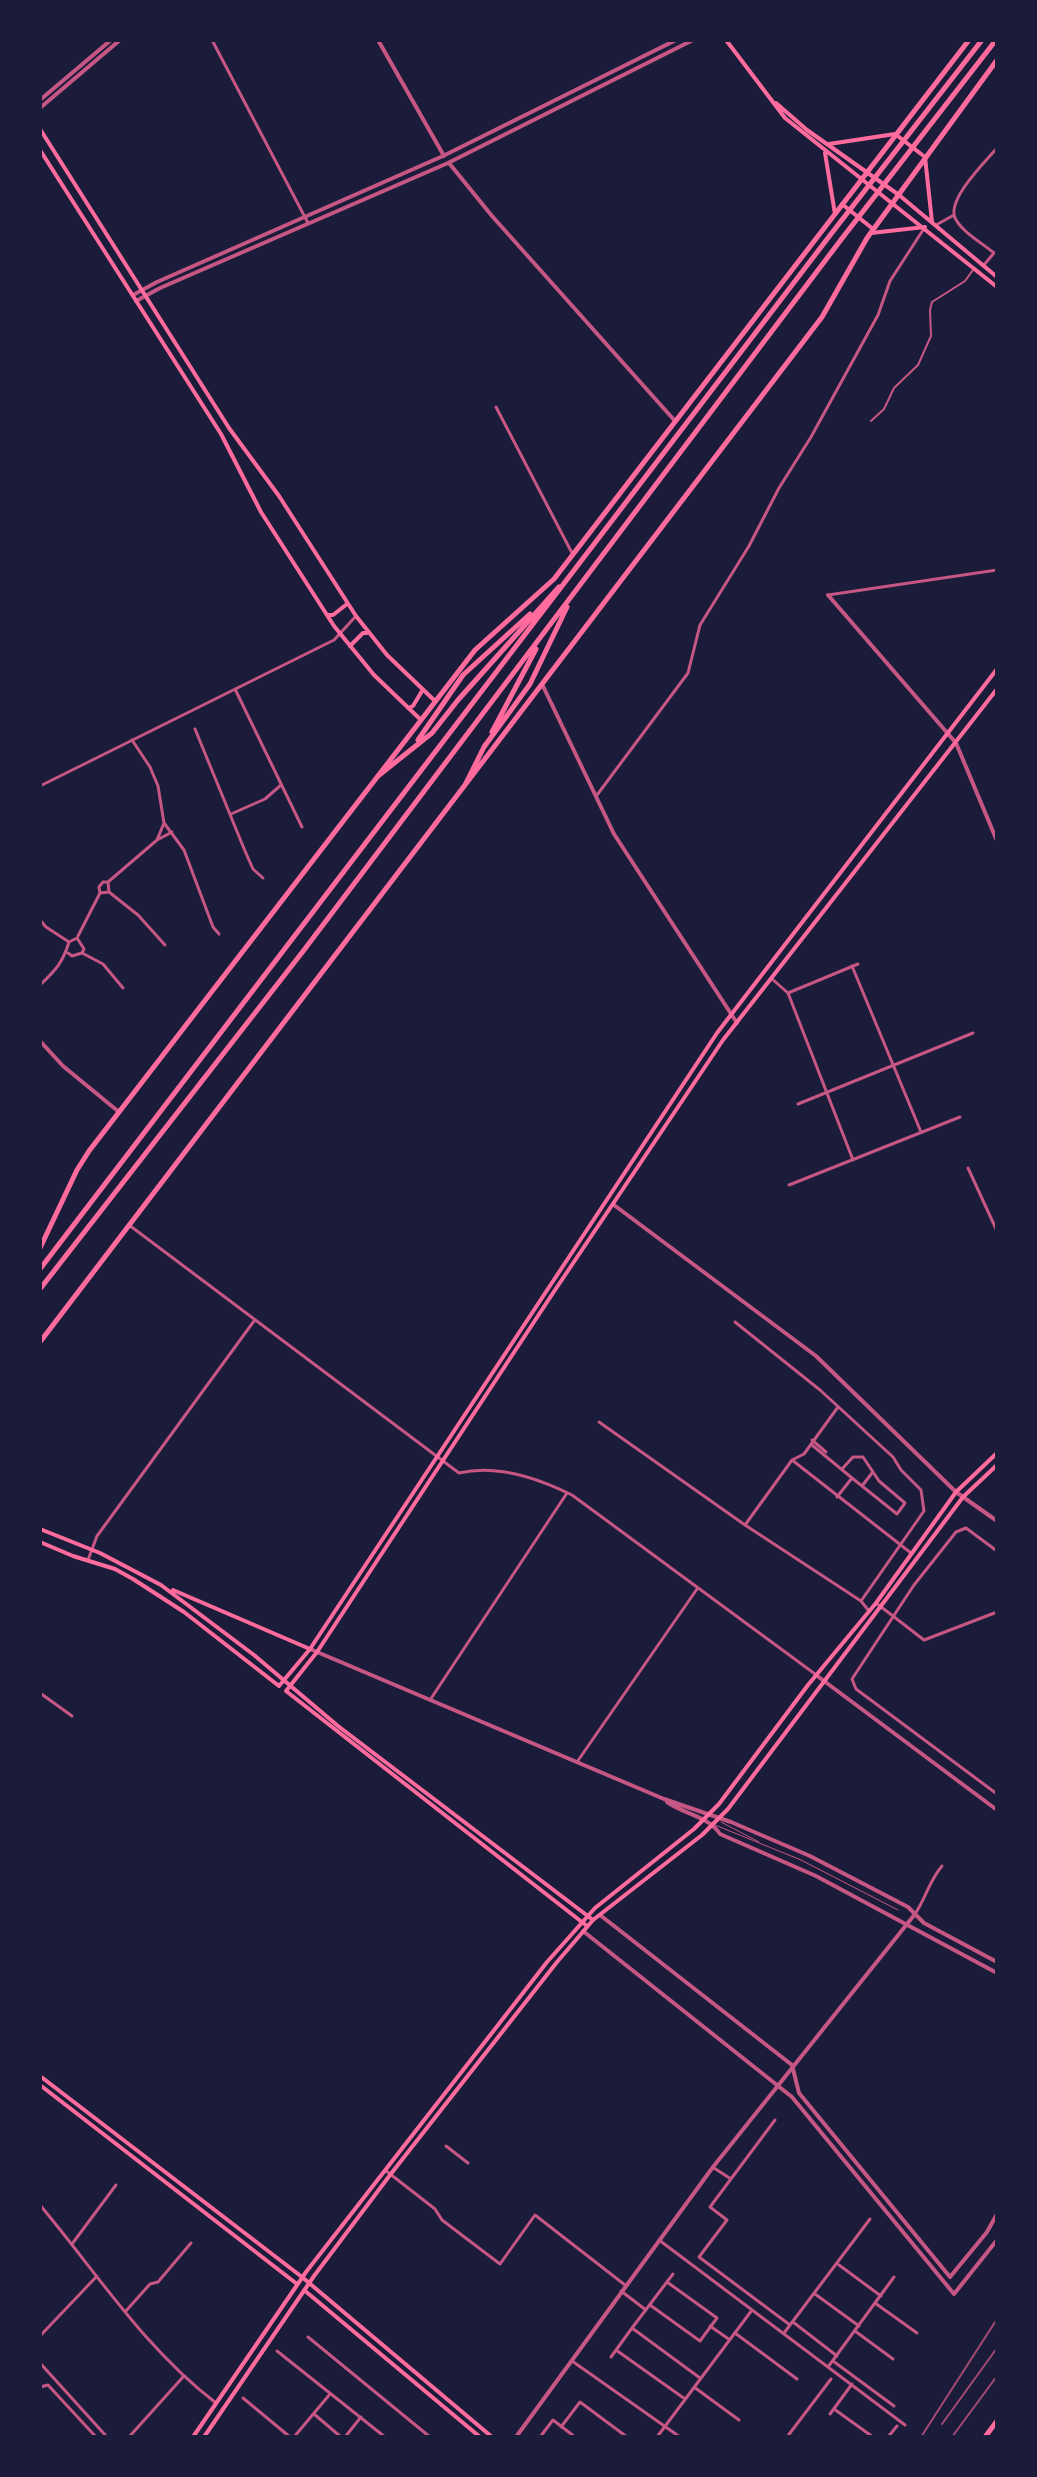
<!DOCTYPE html>
<html>
<head>
<meta charset="utf-8">
<style>
	body { margin:0 }
	#map { position:relative; width:1037px; height:2477px; overflow:hidden; background:#1b1b3a; font-family:"Playfair Display",serif }
	canvas { display:block }
	.frame { position:absolute; inset:0; border:42px solid #1b1b3a; pointer-events:none }
</style>
</head>
<body>
<div id="map">
<canvas width="1037" height="2477"></canvas>
<div class="frame"></div>
</div>
<script>
const g = document.querySelector('canvas').getContext('2d');
g.lineJoin = 'round';
function trace(path, color, width, dash) { g.strokeStyle = color; g.lineWidth = width; g.lineCap = dash ? 'butt' : 'round'; g.setLineDash(dash || []); g.stroke(path); }
trace(new Path2D(`
	M721 1822 759 1842
	M715 1825 801 1860 898 1910`), '#c65784', 1);
trace(new Path2D(`
	M871 421 884 409 894 388 918 365 931 336 930 310 932 302 965 281 973 270`), '#c65784', 2);
trace(new Path2D(`
	M212 40 308 223
	M936 225 954 215
	M983 266 994 253C982 243 962 232 955 218 947 199 985 162 997 148
	M496 407 572 553
	M828 595 997 570
	M235 689 302 827
	M195 729 245 851 253 869 263 878
	M132 740 150 767 158 786 164 823 184 850 213 927 219 934
	M40 786 334 640 356 616
	M597 795 688 673 700 625 749 546 779 488 811 437 878 315 890 281 925 227
	M231 814 265 799 281 785
	M164 823 157 840 172 832
	M108 882 109 892 100 893 99 887 103 882H108L157 840
	M109 892 138 915 165 945
	M40 920 46 927 69 942
	M78 936 100 893
	M82 953 103 964 123 988
	M852 966 921 1132
	M771 978 788 993 853 1160
	M40 985C56 970 63 962 69 942L77 938 84 949 82 953 72 956 68 953
	M788 993 858 964
	M798 1104 973 1033
	M968 1168 997 1231
	M789 1185 960 1117
	M129 1225 459 1473C496 1464 538 1478 572 1495L815 1674
	M735 1322 820 1390 893 1457 901 1470 921 1490 924 1511 861 1601
	M599 1422 745 1525 861 1601 869 1611
	M812 1440 826 1452
	M812 1445 852 1478
	M792 1460 911 1553
	M862 1486 872 1473
	M837 1497 852 1478 897 1514 905 1503 879 1481 863 1457H853L842 1469
	M745 1525 792 1460 804 1454 838 1407
	M997 1551 966 1528 956 1532 914 1585 852 1679 856 1689 997 1794
	M88 1560 97 1536 254 1321
	M876 1603 924 1640 997 1612
	M40 1693 72 1716
	M430 1700 567 1493
	M577 1762 697 1589
	M915 1914C926 1898 929 1881 942 1866
	M775 2120 710 2207 727 2220 699 2257 790 2325
	M446 2146 468 2163
	M714 2168 731 2179
	M385 2170 435 2209 442 2220 500 2264 535 2215 625 2285
	M40 2205C97 2273 145 2349 216 2403
	M659 2240 905 2425
	M72 2244 116 2185
	M839 2265 881 2296
	M621 2291 646 2310
	M815 2294 859 2326
	M875 2303 917 2333
	M650 2305 700 2341 717 2318 667 2282
	M125 2312 150 2284 158 2282 191 2243
	M793 2322 837 2356
	M710 2326 730 2340
	M632 2328 673 2274
	M855 2331 893 2359
	M735 2333 797 2379
	M784 2333 870 2219
	M40 2336 97 2276
	M308 2337 430 2437
	M616 2350 685 2399
	M277 2351 385 2437
	M611 2357 632 2328 700 2378
	M572 2361 680 2437
	M833 2361 894 2406
	M40 2363 107 2437
	M828 2367 894 2277
	M40 2387 48 2385 96 2437
	M694 2387 739 2420
	M243 2398 290 2437
	M834 2409 873 2437
	M314 2414 341 2437
	M830 2414 852 2384
	M561 2427 580 2402 627 2437
	M129 2437 183 2377
	M294 2437 330 2394
	M345 2437 361 2417
	M540 2437 553 2420 575 2437
	M657 2437 752 2310
	M787 2437 831 2379
	M888 2437 897 2426`), '#c65784', 3);
trace(new Path2D(`
	M378 40 444 156
	M40 100 111 40
	M40 108 120 40
	M449 163 492 216 675 421
	M133 295 157 282 443 156 676 40
	M136 301 160 288 448 163 693 40
	M828 595 956 743 997 841
	M542 684 614 834 737 1023
	M40 1041 63 1066 119 1112
	M614 1205 816 1356 956 1492 997 1521
	M310 1649 664 1799 731 1822 810 1856 908 1907 924 1923 997 1962
	M816 1675 997 1810
	M667 1802C684 1814 708 1816 720 1834L816 1876 997 1973
	M600 1915 792 2065 799 2093 950 2277 987 2232 997 2214
	M583 1931 792 2097 954 2294 997 2240
	M516 2437 713 2167 915 1914`), '#c65784', 4);
trace(new Path2D(`
	M726 40 785 118 997 287
	M776 103 807 130 899 195 997 277
	M40 129 229 428 279 496 356 616 387 655 435 701
	M829 144 895 134 925 157 932 222
	M40 150 221 434 261 512 334 626 374 675 421 720
	M825 153 835 214
	M842 204 873 229
	M871 233 925 227
	M328 615H333L347 604
	M350 646 363 633H367
	M408 708 413 706 422 691
	M40 1529 100 1553 161 1585
	M40 1542 73 1556 115 1569 133 1579 184 1612 279 1686
	M161 1585 254 1655 338 1726 593 1920
	M173 1590 310 1649
	M279 1686 310 1649 717 1033 997 669
	M286 1691 317 1652 553 1293 723 1040 997 689
	M286 1691 587 1926
	M40 2076 302 2277 492 2437
	M40 2085 297 2284
	M304 2290 480 2437
	M193 2437 306 2272 547 1962 595 1908 694 1829 719 1804 808 1685 876 1603 956 1492 997 1453
	M204 2437 314 2276 390 2175 557 1962 593 1920 702 1835 728 1809 963 1497 997 1465`), '#ff6b9d', 4);
trace(new Path2D(`
	M40 1248 77 1170 89 1151 475 650 554 579 969 40
	M40 1342 822 317 867 238 997 60`), '#ff6b9d', 5);
trace(new Path2D(`
	M492 732 536 649
	M418 740 463 675 530 614
	M484 747 530 684 567 607
	M378 776 432 733 458 700 559 587
	M466 783 485 745
	M40 1269 831 234 982 40
	M40 1289 304 950 840 241 996 40
	M985 2437 997 2421`), '#ff6b9d', 5);
trace(new Path2D(`
	M942 2424 997 2348
	M921 2437 997 2319
	M952 2437 997 2376`), '#a44b75', 2);
</script>
</body>
</html>
